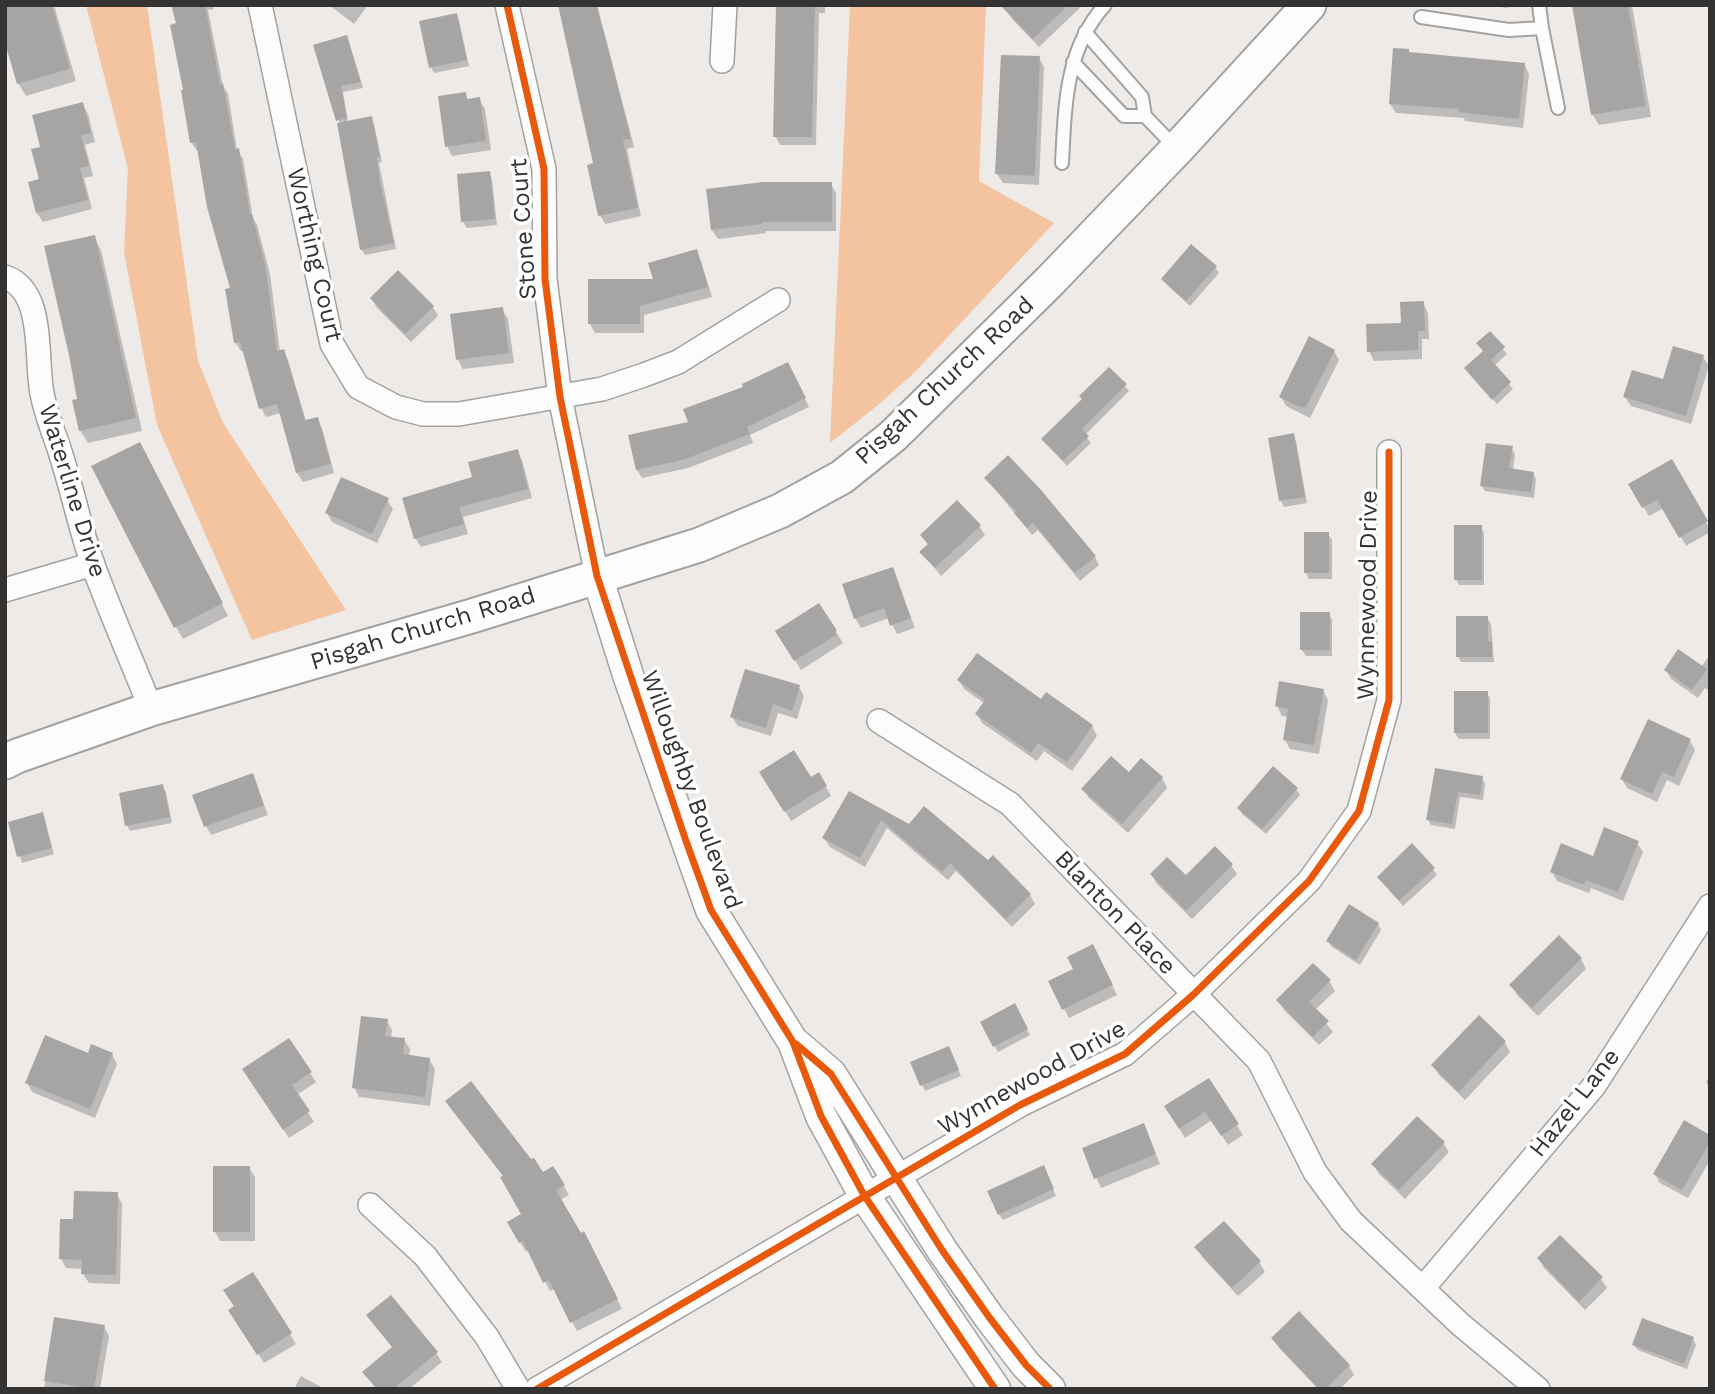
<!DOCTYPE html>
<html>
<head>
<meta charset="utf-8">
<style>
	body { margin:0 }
	#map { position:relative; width:1715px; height:1394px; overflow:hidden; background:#edeae8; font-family:"Work Sans",sans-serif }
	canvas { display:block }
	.frame { position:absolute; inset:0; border:7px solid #353332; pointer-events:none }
</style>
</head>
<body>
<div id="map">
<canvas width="1715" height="1394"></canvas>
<div class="frame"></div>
</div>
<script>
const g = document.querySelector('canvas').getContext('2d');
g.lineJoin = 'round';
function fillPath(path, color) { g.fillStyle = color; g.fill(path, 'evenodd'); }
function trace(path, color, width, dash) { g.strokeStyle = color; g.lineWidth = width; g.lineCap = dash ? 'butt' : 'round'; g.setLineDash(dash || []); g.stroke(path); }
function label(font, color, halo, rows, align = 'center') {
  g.font = font + ' "Work Sans",sans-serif'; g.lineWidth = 7; g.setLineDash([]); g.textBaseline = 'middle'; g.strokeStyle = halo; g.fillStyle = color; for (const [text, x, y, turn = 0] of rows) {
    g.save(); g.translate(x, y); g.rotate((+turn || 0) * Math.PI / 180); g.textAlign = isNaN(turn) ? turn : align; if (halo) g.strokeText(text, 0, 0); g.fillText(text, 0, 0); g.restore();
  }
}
fillPath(new Path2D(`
	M86 5H147L198 361 223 423 346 610 252 640 157 425 124 252 128 169Z
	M850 5H986L979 181 1054 223 915 372 878 405 830 443Z`), '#f3c49f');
fillPath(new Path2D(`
	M5 5H54L76 81 26 96 18 83Z
	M173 5H213L214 9 208 10 223 86 228 94 237 150 243 159 253 218 257 225 270 274 280 352 283 351 288 360 306 421 317 419 322 428 334 473 303 482 297 473 281 413 266 417 261 408 244 351H241L235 342 232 290 200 151H197L191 142 178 25Z
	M329 5H368L354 24Z
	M778 5H825V13H819L816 145H780L775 136Z
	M1014 5H1083L1039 47 1013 20 1007 11Z
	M1484 5H1508V8Z
	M1573 5H1632L1651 117 1599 125 1592 114Z
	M456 15 459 21 469 66 434 73 431 67Z
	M599 22 604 31 634 147 627 149 641 216 605 224 600 215 595 165Z
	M349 43 363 88 343 92 348 122 371 118 374 124 382 162 379 163 396 249 365 255 362 250 340 124 315 46Z
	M1410 54 1524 64 1529 74 1523 128 1465 121 1464 118 1396 113 1390 104Z
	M1039 58 1044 67 1039 185 1003 183 997 174Z
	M465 94 469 101 479 99 485 109 491 150 452 156 447 146Z
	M82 104 88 114 95 142 85 145 93 176 84 178 92 209 43 222 37 213 30 183 41 181 42 148Z
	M489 173 492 179 497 225 467 228 463 222Z
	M831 184 836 193V231H766V233L718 239 712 230 707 190Z
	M94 237 101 250 142 431 88 443 80 430 79 400Z
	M696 251 701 261 712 297 644 315V333H595L590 324Z
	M1215 267 1219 273 1190 306 1167 285 1163 279Z
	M372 299 433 307 438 316 411 342 377 308Z
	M1423 303 1428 313 1429 339H1422V359L1374 361 1369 351 1403 324Z
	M502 309 508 319 514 363 463 369 458 360Z
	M1490 333 1507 354 1494 366 1513 389 1497 404 1466 368 1484 352 1478 344Z
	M1334 351 1339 360 1310 418 1286 406 1281 397Z
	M1703 357 1709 366 1691 424 1631 406 1625 397 1664 381Z
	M792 372 809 407 750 435 753 443 688 468 642 478 637 470 691 424Z
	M1125 386 1129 391 1085 435 1091 443 1067 466 1043 439Z
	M1293 435 1296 441 1307 503 1284 507 1281 501Z
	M1511 448 1515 454 1513 470 1533 473 1536 479 1534 498 1485 491 1481 485Z
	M517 451 522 460 532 498 463 517 468 534 421 547 415 538 474 479Z
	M146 457 228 616 183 639 176 627Z
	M1671 462 1710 529V532L1686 546 1664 508 1649 516 1630 485Z
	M986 478 1095 557 1099 565 1080 581 1038 530 1032 535Z
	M387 500 393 509 377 543 332 522 327 513Z
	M979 526 985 535 941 576 922 552 929 546 922 535Z
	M1481 527 1484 533V585H1459L1456 579Z
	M1328 534 1332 540V579H1309L1306 573Z
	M892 569 915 628 897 634 889 618 861 628 855 618Z
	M819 605 843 643 801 670 777 631Z
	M1329 614 1332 620V656H1306L1302 650Z
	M1487 618 1491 624 1494 662H1461L1458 657Z
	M1710 655V691L1705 688 1698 698 1671 679 1666 670 1701 667Z
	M959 680 1041 701 1092 726 1097 736 1072 771 1044 751 1037 761 982 723 977 714 984 703 964 689Z
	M799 687 804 696 797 719 778 713 771 736 738 726 732 717Z
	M1323 690 1328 700 1319 754 1290 749 1285 740 1289 717 1282 716 1277 706Z
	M1487 693 1490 698V739H1459L1455 733Z
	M1690 741 1695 750 1679 786 1667 780 1657 802 1627 788 1622 779Z
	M1436 770 1482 778 1485 784 1483 800 1460 797 1455 829 1431 825 1428 819Z
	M762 772 810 780 818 774 831 796 791 821Z
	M1129 774 1162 778 1167 788 1128 833 1089 798 1083 789Z
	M252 775 268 815 211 835 206 826Z
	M162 786 166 792 172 823 130 831 127 825Z
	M1296 789 1300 795 1266 834 1242 814 1239 808Z
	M850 793 1030 895 1035 904 1012 927 956 871 948 880 887 828 865 867 830 847 824 838Z
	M42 814 54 854 22 863 10 823Z
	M1637 843 1643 852 1623 901 1591 888 1589 893 1557 881 1552 872Z
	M1231 865 1237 874 1192 919 1157 884 1152 875 1186 878Z
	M1433 869 1437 875 1403 906 1379 877Z
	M1378 924 1381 930 1360 965 1332 947 1328 941Z
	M1098 956 1117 995 1069 1018 1064 1009 1076 970Z
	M1581 959 1586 969 1538 1016 1517 995 1512 985Z
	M1329 981 1335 991 1315 1010 1333 1032 1319 1045 1284 1010 1278 1000Z
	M1014 1006 1030 1035 998 1052 982 1022Z
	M1479 1018 1505 1043 1510 1052 1465 1100 1439 1075 1433 1066Z
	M387 1021 392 1030 391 1038 404 1040 410 1049 409 1057 429 1059 435 1069 430 1106 359 1097 354 1087Z
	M112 1054 117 1064 95 1118 32 1092 27 1083 89 1055Z
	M952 1054 961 1076 925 1091 912 1063Z
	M310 1073 316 1082 297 1095 314 1122 289 1138 249 1079Z
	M1710 1075V1089L1706 1082Z
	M1209 1080 1243 1135 1228 1145 1212 1120 1185 1138 1172 1116Z
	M1148 1135 1160 1164 1101 1188 1084 1149Z
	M1710 1137V1160L1688 1198 1660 1183 1655 1174Z
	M1443 1143 1449 1152 1405 1199 1379 1174 1373 1164Z
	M249 1168 255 1177V1241H220L215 1232Z
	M553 1168 569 1195 560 1200 580 1235 589 1243 622 1309 577 1331 555 1289 550 1291 529 1250 526 1252 509 1223 524 1214 542 1174Z
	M1046 1173 1056 1196 1003 1220 999 1214Z
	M117 1194 122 1204 120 1284 89 1283 83 1274V1269L66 1268 61 1259 75 1221Z
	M1197 1247 1259 1262 1265 1272 1238 1296 1202 1257Z
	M1539 1259 1601 1279 1607 1288 1585 1310 1544 1268Z
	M253 1274 296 1344 264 1363 236 1319V1307Z
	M1299 1314 1349 1366 1354 1375 1340 1389H1318L1279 1348 1273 1339Z
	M368 1316 436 1353 442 1362 409 1389H376L365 1372 393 1348Z
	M56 1319 104 1327 109 1336 100 1389H44Z
	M1693 1339 1696 1345 1687 1369 1638 1350 1634 1345Z
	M301 1376 325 1389H294Z`), '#0003');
fillPath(new Path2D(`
	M5 5H52L70 69 17 84 5 43Z
	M171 5H205L220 84 223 83 235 149 239 148 250 214H252L265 264 277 351 284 349 305 420 318 417 331 464 296 473 277 404 259 409 240 342 234 343 225 289 230 288 207 207 196 142 190 143 181 90H183L170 25 176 23Z
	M558 5H597L631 139 623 140 638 208 598 216 587 165 593 163Z
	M776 5H815L812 137H773Z
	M1000 5H1068L1033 39Z
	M1572 5H1628L1646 106 1591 115Z
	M457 13 467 60 429 68 419 21Z
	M347 35 361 82 341 86 347 118 336 121 313 45Z
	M1393 48 1409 49V52L1525 63 1519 119 1458 112 1459 109 1389 104Z
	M1001 55 1040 56 1035 176 995 174Z
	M466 92 467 99 480 97 486 141 445 147 438 96Z
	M83 102 91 133 81 135 89 166 80 168 88 200 36 213 28 182 39 179 31 149 40 147 32 115Z
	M372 116 380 157H377L380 182 394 243 360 250 337 123Z
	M490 171 495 219 461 222 457 174Z
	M763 182H832V222H762V224L711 230 706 189Z
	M95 235 136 418 79 431 72 400 77 399 69 355 44 246Z
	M1191 244 1217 266 1186 301 1161 279Z
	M697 249 708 287 640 306V324H588V279H653L648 263Z
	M398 270 434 306 405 334 370 298Z
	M1424 301 1425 331H1418V350L1367 352 1366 324 1401 323 1400 302Z
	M503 307 509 353 456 360 450 314Z
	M1490 331 1505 347 1491 360 1476 343Z
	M1309 336 1335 350 1306 407H1300L1279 397Z
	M1673 346 1704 355 1686 416 1623 397 1632 370 1663 379Z
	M1483 351 1511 382 1492 400 1464 368Z
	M788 362 806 398 747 427 750 434 683 460 636 470 628 435 688 422 683 409 743 387 742 384Z
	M1109 367 1127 384 1082 429 1089 436 1063 461 1041 439 1082 399 1079 396Z
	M1294 433 1305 497 1279 501 1268 438Z
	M140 442 223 603 174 628 91 466Z
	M1486 443 1513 446 1509 468 1534 472 1531 492 1480 486Z
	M518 449 528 489 459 507 464 524 414 539 402 498 472 477 468 462Z
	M1008 455 1041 490 1096 556 1075 573 1033 523 1027 528 1014 513 1016 511 984 478Z
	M1672 459 1708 521 1679 538 1657 500 1642 508 1628 484Z
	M341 477 389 498 372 534 325 513Z
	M957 500 981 525 935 568 919 552 928 544 920 535Z
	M1454 525H1482V580H1454Z
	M1304 532H1329V573H1304Z
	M893 567 911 618 890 626 884 608 854 619 842 584Z
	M819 603 836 629V635L794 661 775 631Z
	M1300 612H1330V650H1300Z
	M1456 616H1488V641H1492V657H1456Z
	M1678 649 1707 669 1692 690 1664 670Z
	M977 653 1041 699 1046 692 1093 725 1067 762 1038 743 1031 753 975 714 985 700 957 680Z
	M745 669 800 685 792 711 773 704 766 728 730 717Z
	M1279 681 1324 689 1314 745 1283 740 1288 709 1275 706Z
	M1454 691H1488V733H1454Z
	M1648 719 1691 739 1674 777 1662 772 1652 794 1620 779Z
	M794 750 811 777 819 772 827 786 784 812 759 772Z
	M1111 756 1129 772 1141 758 1163 777 1122 824 1081 789Z
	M1273 766 1298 788 1262 829 1237 808Z
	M1435 768 1483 776 1480 795 1458 792 1452 824 1426 820Z
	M253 773 264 805 204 827 192 795Z
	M163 784 170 817 125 826 119 793Z
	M849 791 909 824 924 806 988 860 993 855 1031 894 1006 919 950 863 942 872 881 820 860 858 822 838Z
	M43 812 52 848 17 857 8 822Z
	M1604 827 1639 841 1618 892 1586 880 1584 885 1550 872 1561 843 1593 856Z
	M1412 843 1435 868 1399 901 1377 877Z
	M1215 846 1233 864 1186 911 1150 874 1167 857 1186 875Z
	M1349 904 1379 923 1356 960 1326 941Z
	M1559 935 1582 958 1532 1008 1509 985Z
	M1093 944 1113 985 1062 1010 1048 981 1073 969 1067 957Z
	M1313 963 1331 980 1309 1002 1329 1021 1313 1037 1276 1000Z
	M1015 1003 1028 1029 993 1047 980 1022Z
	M1479 1015 1506 1041 1459 1092 1431 1065Z
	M361 1016 388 1019 385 1036 405 1038 403 1054 430 1058 425 1097 352 1088Z
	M45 1035 88 1053 91 1044 113 1053 90 1109 25 1083Z
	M289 1038 312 1072 292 1085 310 1111 283 1130 242 1069Z
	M949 1046 959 1070 920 1086 910 1062Z
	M1209 1078 1239 1124 1221 1136 1205 1112 1179 1129 1164 1106Z
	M471 1081 531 1159 534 1158 543 1172 553 1166 565 1185 556 1190 581 1233 584 1231 618 1299 570 1323 549 1280 543 1283 523 1241 519 1243 507 1222 521 1214 500 1177 503 1176 445 1101Z
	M1417 1116 1445 1142 1399 1190 1371 1164Z
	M1684 1120 1710 1135V1142L1682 1190 1653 1174Z
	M1144 1123 1156 1154 1094 1179 1082 1148Z
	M1044 1165 1054 1189 998 1215 987 1191Z
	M213 1166H250V1232H213Z
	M74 1191 118 1192 116 1275 81 1274 82 1260 59 1259 60 1219H73Z
	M1224 1221 1261 1261 1232 1288 1194 1247Z
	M1560 1235 1603 1277 1579 1302 1537 1258Z
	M253 1272 292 1333 257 1355 228 1310 234 1306 223 1290Z
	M391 1295 438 1352 393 1389H377L362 1372 392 1347 366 1315Z
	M1299 1311 1350 1365 1325 1389H1319L1271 1338Z
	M54 1317 105 1325 94 1389 44 1381Z
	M1642 1318 1694 1337 1684 1364 1632 1345Z`), '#a7a5a4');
const service = new Path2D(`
	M1421 17 1509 30 1542 28 1539 5
	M1542 28 1558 108
	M1085 32 1142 97 1145 116 1176 148
	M1073 62 1124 116H1145
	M1062 163C1065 107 1065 49 1105 5`);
const minor = new Path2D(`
	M260 5 332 344 358 387 396 407 423 414H459L602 389 644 375 678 362 778 300
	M507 5 544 169 545 279 560 397 597 576
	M722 61 725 5
	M5 277C44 290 36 353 41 387 44 412 55 434 62 458 73 493 81 531 93 565 111 614 132 661 151 709
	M5 590 93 564
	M879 721 1010 804 1259 1061 1315 1172 1351 1221 1460 1324 1538 1389
	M370 1205 425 1256 487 1337 518 1389
	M1423 1288 1594 1086 1710 906
	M537 1389 1020 1105 1125 1054 1193 995 1309 881 1359 811 1389 700V452`);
const tertiary = new Path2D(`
	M597 576 628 675 711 910 793 1042 821 1116 864 1195 995 1389
	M796 1044 831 1074 942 1250 989 1317 1026 1365 1050 1389`);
const secondary = new Path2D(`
	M5 762 17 756 151 709 472 616 699 545 780 511 842 477 893 436 1050 281 1177 149 1309 5`);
trace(service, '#a4a2a0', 16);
trace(minor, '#a4a2a0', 26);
trace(tertiary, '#a4a2a0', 33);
trace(secondary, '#a4a2a0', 37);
trace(service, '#fcfcfc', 12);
trace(minor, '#fcfcfc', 23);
trace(tertiary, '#fcfcfc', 30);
trace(secondary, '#fcfcfc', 33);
trace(new Path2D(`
	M507 5 544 169 545 279 560 397 597 576 686 841 711 910 793 1042 821 1116 864 1195 995 1389
	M796 1044 831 1074 942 1250 989 1317 1026 1365 1050 1389
	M537 1389 1020 1105 1125 1054 1193 995 1309 881 1359 811 1389 700V452`), '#e8590c', 7);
label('24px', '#353332', '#fff', [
	["Stone Court",524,229,-94],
	["Worthing Court",314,255,77],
	["Pisgah Church Road",945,381,-43],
	["Waterline Drive",72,491,73],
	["Wynnewood Drive",1368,595,-89],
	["Pisgah Church Road",423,629,-17],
	["Willoughby Boulevard",691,790,70],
	["Blanton Place",1115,913,46],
	["Wynnewood Drive",1032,1078,-29],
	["Hazel Lane",1575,1103,-52]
]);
</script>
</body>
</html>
